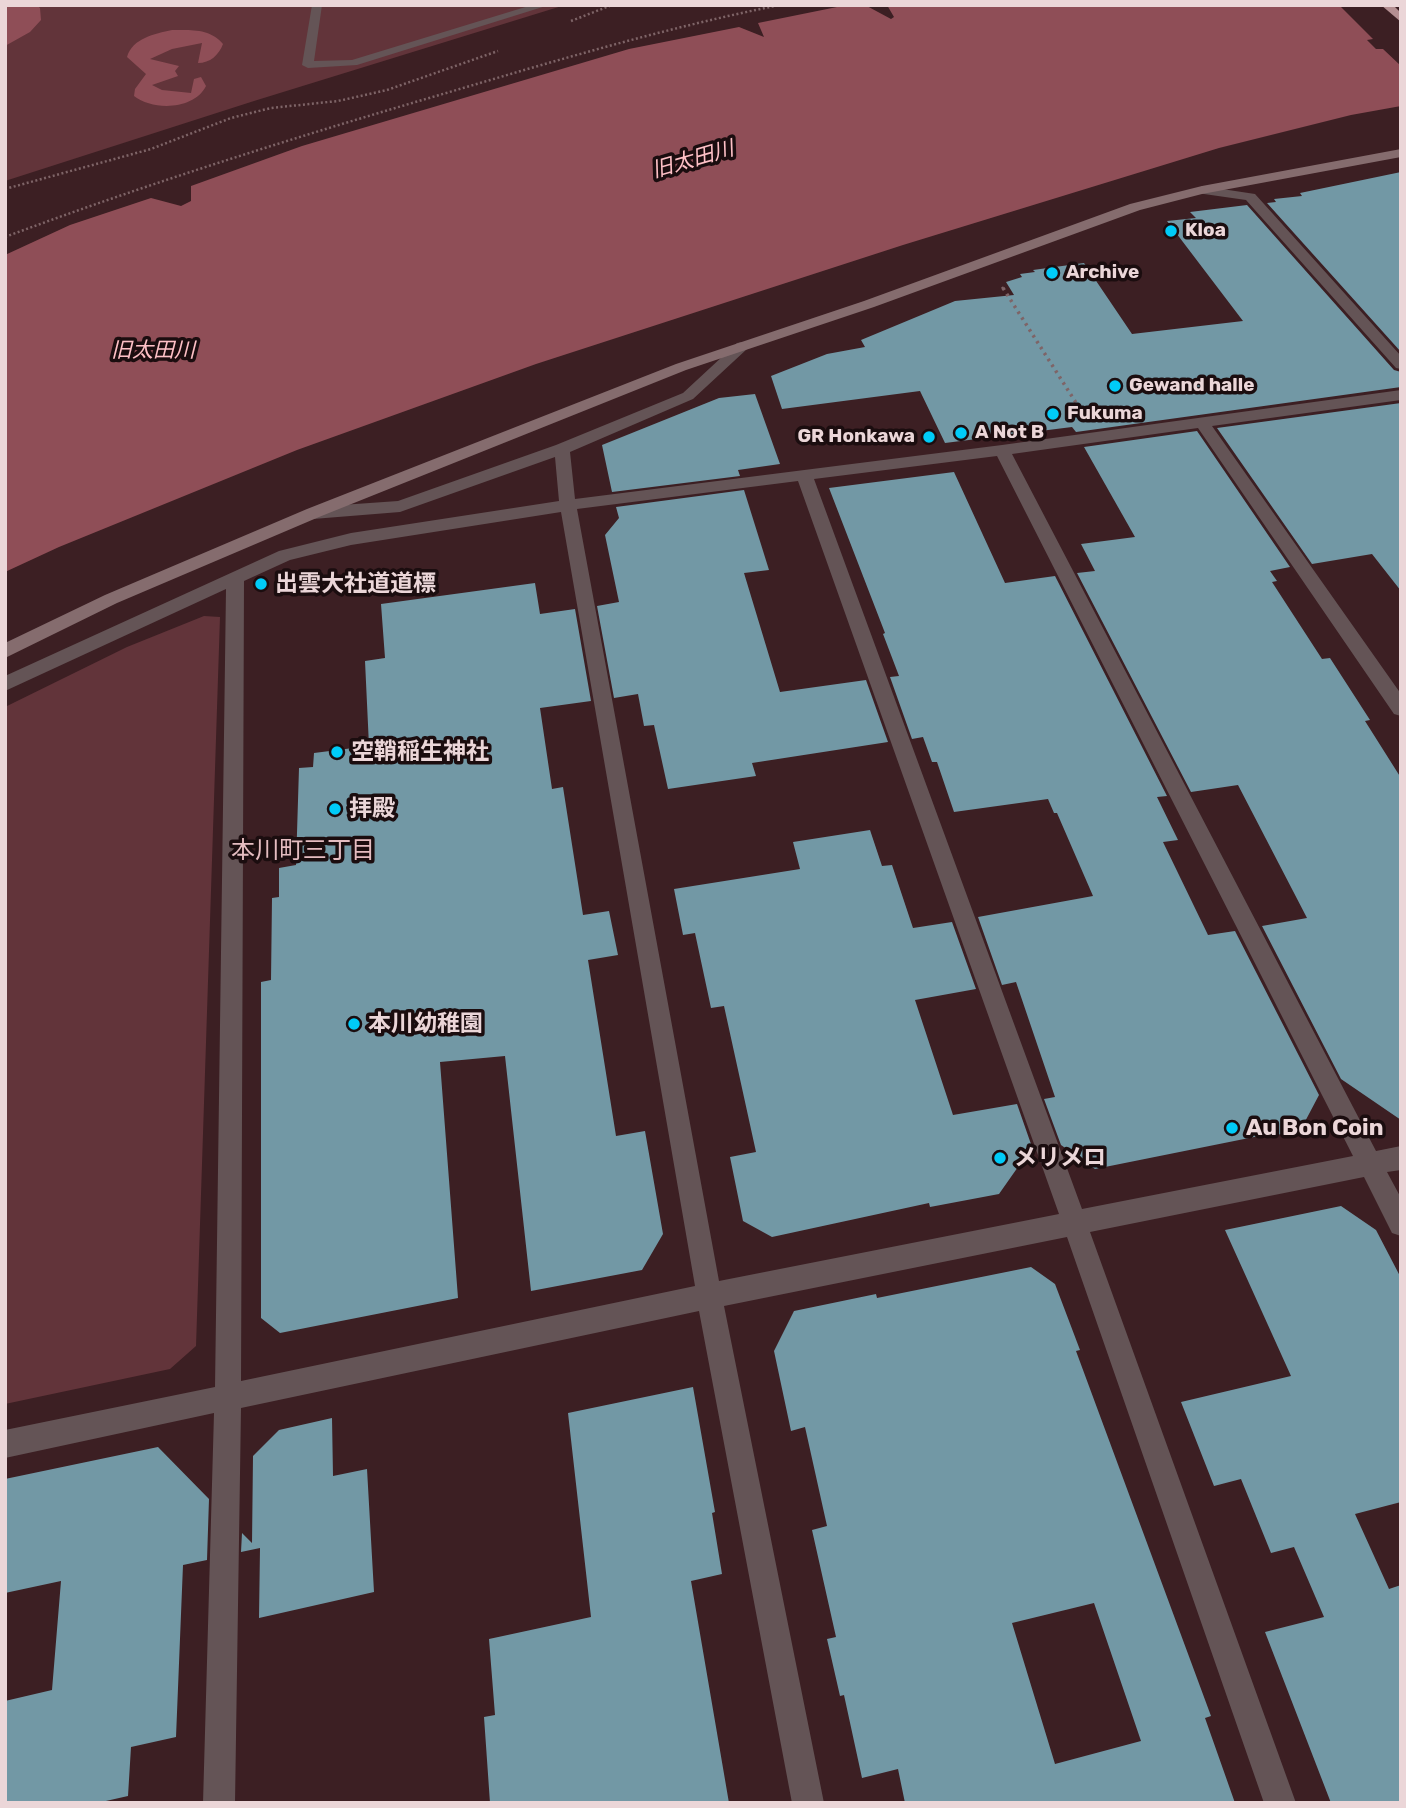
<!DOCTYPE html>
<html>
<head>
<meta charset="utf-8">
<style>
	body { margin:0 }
	#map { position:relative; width:1406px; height:1808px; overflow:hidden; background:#3c1f23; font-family:Rubik,sans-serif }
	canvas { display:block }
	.frame { position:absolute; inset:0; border:7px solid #ebd6d8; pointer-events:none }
</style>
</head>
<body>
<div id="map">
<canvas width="1406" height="1808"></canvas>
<div class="frame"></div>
</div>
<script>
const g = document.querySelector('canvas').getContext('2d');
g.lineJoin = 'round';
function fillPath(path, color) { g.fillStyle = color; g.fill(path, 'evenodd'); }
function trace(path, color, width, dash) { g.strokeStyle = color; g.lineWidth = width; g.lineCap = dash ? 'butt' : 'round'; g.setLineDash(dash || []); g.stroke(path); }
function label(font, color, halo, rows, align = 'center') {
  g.font = font + ' Rubik,"Noto Sans JP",sans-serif'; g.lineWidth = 7; g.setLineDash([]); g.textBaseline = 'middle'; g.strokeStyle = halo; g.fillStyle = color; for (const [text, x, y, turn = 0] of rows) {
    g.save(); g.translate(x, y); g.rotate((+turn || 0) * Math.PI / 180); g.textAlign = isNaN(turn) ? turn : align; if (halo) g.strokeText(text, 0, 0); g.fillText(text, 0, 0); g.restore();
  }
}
fillPath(new Path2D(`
	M5 5H565L254 101 5 181Z
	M204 616 220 617 196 1346 170 1369 5 1404V707L127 647Z`), '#62343a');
fillPath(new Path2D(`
	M5 5H37L40 8 41 20 30 32 5 46Z
	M865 5 891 19 894 17 887 5H1401V106L1351 115 1219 148 903 245 536 364 297 450 59 547 5 572V255L70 225 151 198 181 206 191 201V186L302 146 629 49 739 27 764 37 758 23 837 7Z
	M172 30C190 30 210 28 223 44 219 55 210 63 198 63L202 43 172 49 150 59 179 66 175 71 178 76 152 85 162 90 191 93 194 79 201 77 206 86C194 110 153 111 134 96L135 89 146 74 127 57C133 38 154 34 172 30Z`), '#8f4e57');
fillPath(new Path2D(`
	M1339 5H1401V66L1383 49H1376L1367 40 1373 39Z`), '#3c1f23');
fillPath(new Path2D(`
	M1401 172V352L1267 203 1276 202 1274 199 1302 196 1300 193Z
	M1247 205 1394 370 1401 372V387L1076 432 1072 427 945 443 920 391 782 409 771 376 827 354 865 347 861 340 955 301 1014 295 1006 282 1022 277 1020 274 1035 272 1033 270 1084 263 1132 334 1243 321 1167 221 1196 218 1190 212Z
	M755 394 780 464 738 470 740 476 612 492 602 445 719 398Z
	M1401 403V591L1372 554 1312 564 1217 428Z
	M1197 431 1290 567 1270 571 1277 581 1272 582 1322 659 1330 658 1370 720 1365 721 1401 778V1120L1341 1079 1262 926 1307 918 1238 785 1191 792 1077 573 1095 571 1081 544 1135 537 1084 447Z
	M954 472 1005 583 1055 576 1167 796 1157 797 1178 840 1163 842 1208 935 1235 931 1319 1095 1300 1131 1270 1136 1269 1134 1095 1169 1061 1145 1044 1099 1055 1097 1016 982 1002 985 978 917 1093 896 1057 813H1054L1048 799 954 812 937 762H932L923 737 912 739 890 677 899 676 883 634 885 633 829 488Z
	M744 490 769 570 744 573 780 692 866 680 888 742 752 763 756 776 668 789 654 725 644 726 638 694 614 698 597 606 619 602 605 535 619 518 616 507Z
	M535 583 540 614 575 609 591 701 540 708 552 789 563 787 583 915 609 911 618 955 588 960 616 1136 645 1131 663 1234 642 1270 531 1291 505 1056 440 1062 458 1298 280 1333 261 1318V982L271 980 272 898 279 897V868L296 865 299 768 313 767 314 753 369 746 365 661 385 658 381 604Z
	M870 830 882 866 892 865 913 928 952 922 976 989 915 1000 953 1115 1017 1104 1032 1147 999 1194 930 1207 929 1203 772 1237 743 1221 730 1157 756 1152 724 1006 711 1008 695 933 683 935 674 889 800 869 793 842Z
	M1341 1206 1376 1230 1401 1278V1502L1355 1514 1389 1589 1401 1585V1803H1331L1265 1632 1324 1617 1294 1547 1271 1553 1241 1479 1214 1486 1181 1402 1291 1376 1225 1230Z
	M1031 1267 1055 1284 1080 1350 1076 1351 1211 1716 1205 1718 1235 1803H905L898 1769 862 1778 844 1695 840 1696 827 1639 836 1637 812 1530 827 1526 805 1427 791 1431 774 1351 794 1311 876 1294 877 1298ZM1094 1603 1141 1741 1055 1764 1012 1623Z
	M693 1387 715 1512 712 1513 722 1574 691 1581 729 1803H490L484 1717 495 1715 489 1639 591 1617 568 1413Z
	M332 1418 333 1476 367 1469 374 1592 259 1618 260 1548 241 1552 242 1533 252 1543 253 1456 279 1430Z
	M158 1447 209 1499 207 1560 183 1565 176 1737 131 1747 128 1796 97 1803H5V1701L52 1690 61 1581 5 1593V1479Z`), '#7298a5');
trace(new Path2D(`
	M571 21 612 5
	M5 189 151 149 231 118 271 108 338 101 387 90 498 51
	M5 237C152 182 302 135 453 91 561 59 669 27 780 5
	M1002 287 1004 290`), '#7e6467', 2.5, [2, 2.5]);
trace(new Path2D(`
	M1003 288 1080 409`), '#7e6467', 3.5, [2.5, 4.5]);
fillPath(new Path2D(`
	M312 5H322L314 61 352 60 532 5H549L357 65 308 68 302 65Z`), '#645456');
fillPath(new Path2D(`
	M1202 186 1255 194 1401 356V369L1396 368 1246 200 1197 193 1196 190Z
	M742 342 749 346 747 349 693 399 570 452 575 499 1002 445 1401 390V400L1212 426 1401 694V716L1394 714 1198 428 1012 454 1376 1151 1401 1146V1170L1387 1172 1401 1198V1236L1392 1233 1364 1177 1090 1232 1296 1803H1264L1067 1237 724 1306 824 1803H792L699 1311 241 1408 235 1803H203L214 1413 5 1458V1430L215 1387 226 589 5 691V676L279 551 351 533 559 501 555 457 400 512 313 519 305 513 313 507 398 501 556 445 683 393 737 343ZM997 456 1353 1156 1082 1209 814 479ZM798 481 1059 1214 719 1281 577 509ZM561 512 695 1286 241 1381 244 581 290 560 351 545Z`), '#645456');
fillPath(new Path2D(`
	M1401 149V157L1202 194 1140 210 874 307 686 370 319 517 117 603 5 658V643L105 595 307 509 676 364 864 301 1130 204 1202 186Z`), '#856c6e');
fillPath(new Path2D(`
	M1381 5H1393L1401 13V22Z`), '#b58f92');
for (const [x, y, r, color] of [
	[1171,231,7,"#00cbf8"],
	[1052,273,7,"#00cbf8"],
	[1115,386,7,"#00cbf8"],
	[1053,414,7,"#00cbf8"],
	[961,433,7,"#00cbf8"],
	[929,437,7,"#00cbf8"],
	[261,584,7,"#00cbf8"],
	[337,752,7,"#00cbf8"],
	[335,809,7,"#00cbf8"],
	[354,1024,7,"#00cbf8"],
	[1232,1128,7,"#00cbf8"],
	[1000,1158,7,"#00cbf8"]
]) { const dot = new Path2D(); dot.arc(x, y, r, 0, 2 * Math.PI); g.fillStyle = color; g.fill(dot); trace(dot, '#1b0d0f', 2.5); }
label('bold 19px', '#ebd6d8', '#1b0d0f', [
	["Kloa",1185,231],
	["Archive",1066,273],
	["Gewand halle",1129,386],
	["Fukuma",1067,414],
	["A Not B",975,433],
	["GR Honkawa",915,437,"right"]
], 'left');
label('italic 21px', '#fec0c6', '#1b0d0f', [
	["旧太田川",693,160,-16],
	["旧太田川",153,351]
]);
label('bold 23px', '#ebd6d8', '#1b0d0f', [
	["出雲大社道道標",275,584],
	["空鞘稲生神社",351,752],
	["拝殿",349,809],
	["本川幼稚園",368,1024],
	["Au Bon Coin",1246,1128],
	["メリメロ",1014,1158]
], 'left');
label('24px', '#e4bcc0', '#1b0d0f', [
	["本川町三丁目",303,851]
]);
</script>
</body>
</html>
